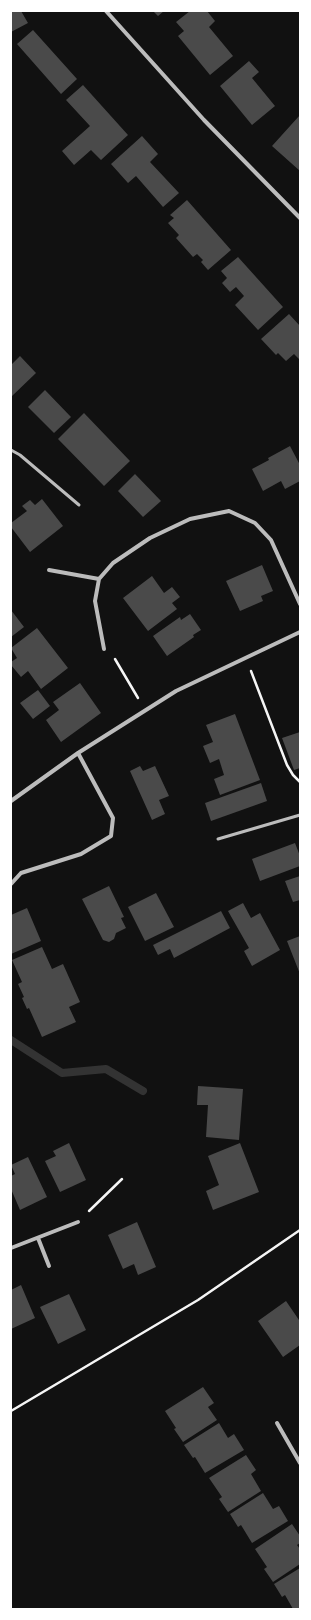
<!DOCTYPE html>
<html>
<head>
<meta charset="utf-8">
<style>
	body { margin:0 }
	#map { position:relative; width:311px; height:1620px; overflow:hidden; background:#111; font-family:Figtree,sans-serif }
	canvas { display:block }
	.frame { position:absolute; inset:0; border:12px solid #fff; pointer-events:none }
</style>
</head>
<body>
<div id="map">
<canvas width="311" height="1620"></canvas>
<div class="frame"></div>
</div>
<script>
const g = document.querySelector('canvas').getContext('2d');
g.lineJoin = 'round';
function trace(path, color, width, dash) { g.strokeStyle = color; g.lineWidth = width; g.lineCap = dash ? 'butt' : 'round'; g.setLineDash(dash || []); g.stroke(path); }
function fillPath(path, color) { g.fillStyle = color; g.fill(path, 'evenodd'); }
trace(new Path2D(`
	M11 1040 62 1073 106 1069 143 1091`), '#333', 8);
fillPath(new Path2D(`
	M11 11H21L28 23 11 32Z
	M153 11H164L158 16Z
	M190 11H207L215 21 209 27 233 56 210 75 178 36 184 31 176 22Z
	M33 30 77 79 61 94 17 44Z
	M249 61 259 72 252 78 275 106 252 125 220 86Z
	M83 85 128 135 101 160 91 150 74 165 62 151 90 126 66 100Z
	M300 115V171L272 146Z
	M142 136 158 154 150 162 179 193 163 207 136 176 128 183 111 164Z
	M187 200 231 250 208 270 201 262 203 260 197 254 193 257 176 238 179 235 168 223 174 218 170 215Z
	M238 257 283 307 258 330 235 305 244 296 236 287 230 292 222 283 227 278 221 271Z
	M289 314 300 326V360L294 354 286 361 278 353 276 355 261 339Z
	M20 356 36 373 11 397V365Z
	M45 390 71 417 54 433 28 407Z
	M84 413 130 461 104 486 58 439Z
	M290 446 300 465V481L285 489 281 481 263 491 252 469 269 460 268 458Z
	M135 474 161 501 143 517 118 491Z
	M42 499 63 526 30 552 11 527V523L27 511 22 506 30 500 35 505Z
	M262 565 273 591 261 596 263 601 240 611 226 581Z
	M152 576 164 593 172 587 180 597 172 603 177 609 148 631 123 598Z
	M11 610 24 627 11 637Z
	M190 614 201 630 193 635 194 637 167 656 153 636 180 617 181 620Z
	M37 628 68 668 41 689 28 671 21 677 11 665V662L17 658 11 648Z
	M80 683 101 713 61 742 46 720 59 710 53 702Z
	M38 690 50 706 33 719 20 703Z
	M235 714 260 780 220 795 214 779 224 775 219 759 210 763 203 746 213 742 206 725Z
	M300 732V768L294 770 282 738Z
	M140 766 143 771 155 766 169 796 159 800 165 814 152 820 130 771Z
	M261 783 267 801 211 821 205 803Z
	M295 843 300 856V866L260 881 252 859Z
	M300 876V900L293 902 285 881Z
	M109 886 124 917 121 918 126 928 116 933 114 939 109 942 103 940 82 899Z
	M156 893 174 927 145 941 128 907Z
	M243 903 251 918 260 913 280 950 252 966 244 951 249 948 228 911Z
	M27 908 41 941 11 954V915Z
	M221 911 230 928 174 958 170 949 158 955 153 945Z
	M300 936V974L287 941Z
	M42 947 52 969 63 964 80 1002 69 1007 76 1022 42 1037 29 1008 27 1009 22 998 24 997 18 984 22 982 12 960Z
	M198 1086 243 1089 239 1140 206 1137 208 1105H197Z
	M69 1143 86 1180 60 1192 45 1161 56 1156 53 1151Z
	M240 1143 259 1192 213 1210 206 1191 219 1185 208 1156Z
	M28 1157 47 1197 20 1210 11 1189V1176L15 1174 11 1165Z
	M137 1222 156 1267 138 1275 134 1264 123 1269 108 1235Z
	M21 1285 35 1318 11 1329V1290Z
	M69 1294 86 1330 58 1344 40 1307Z
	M286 1301 299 1320 300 1318V1345L283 1357 258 1321Z
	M203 1387 214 1403 208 1407 217 1420 183 1442 174 1429 176 1428 165 1411Z
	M219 1423 228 1438 234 1434 244 1450 205 1473 195 1457 193 1458 184 1445Z
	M246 1455 256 1470 251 1474 261 1491 228 1512 219 1499 222 1497 209 1478Z
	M263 1493 273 1509 279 1506 288 1521 252 1543 241 1525 238 1527 230 1514Z
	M292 1524 300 1536V1543L297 1545 300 1549V1564L273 1582 264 1569 267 1567 255 1549Z
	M300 1568V1609H293L285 1595 282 1597 274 1584Z`), '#4a4a4a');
trace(new Path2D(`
	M115 659 138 698
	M251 671 287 765 293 775 300 782
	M89 1211 122 1179
	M11 1411 198 1300 300 1230`), '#f5f5f5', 2.5);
trace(new Path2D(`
	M11 450 20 455 79 505
	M218 839 300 815`), '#bcbcbc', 3);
trace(new Path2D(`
	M106 11 204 120 300 218
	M49 570 99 579
	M104 649 95 601 99 579 113 563 150 538 190 519 229 511 255 523 271 540 300 604
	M11 801 78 753 176 691 300 632
	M11 884 21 873 81 854 111 836 113 818 78 753
	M38 1238 49 1266
	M11 1248 78 1222
	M277 1423 300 1463`), '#bcbcbc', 4);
</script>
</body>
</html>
